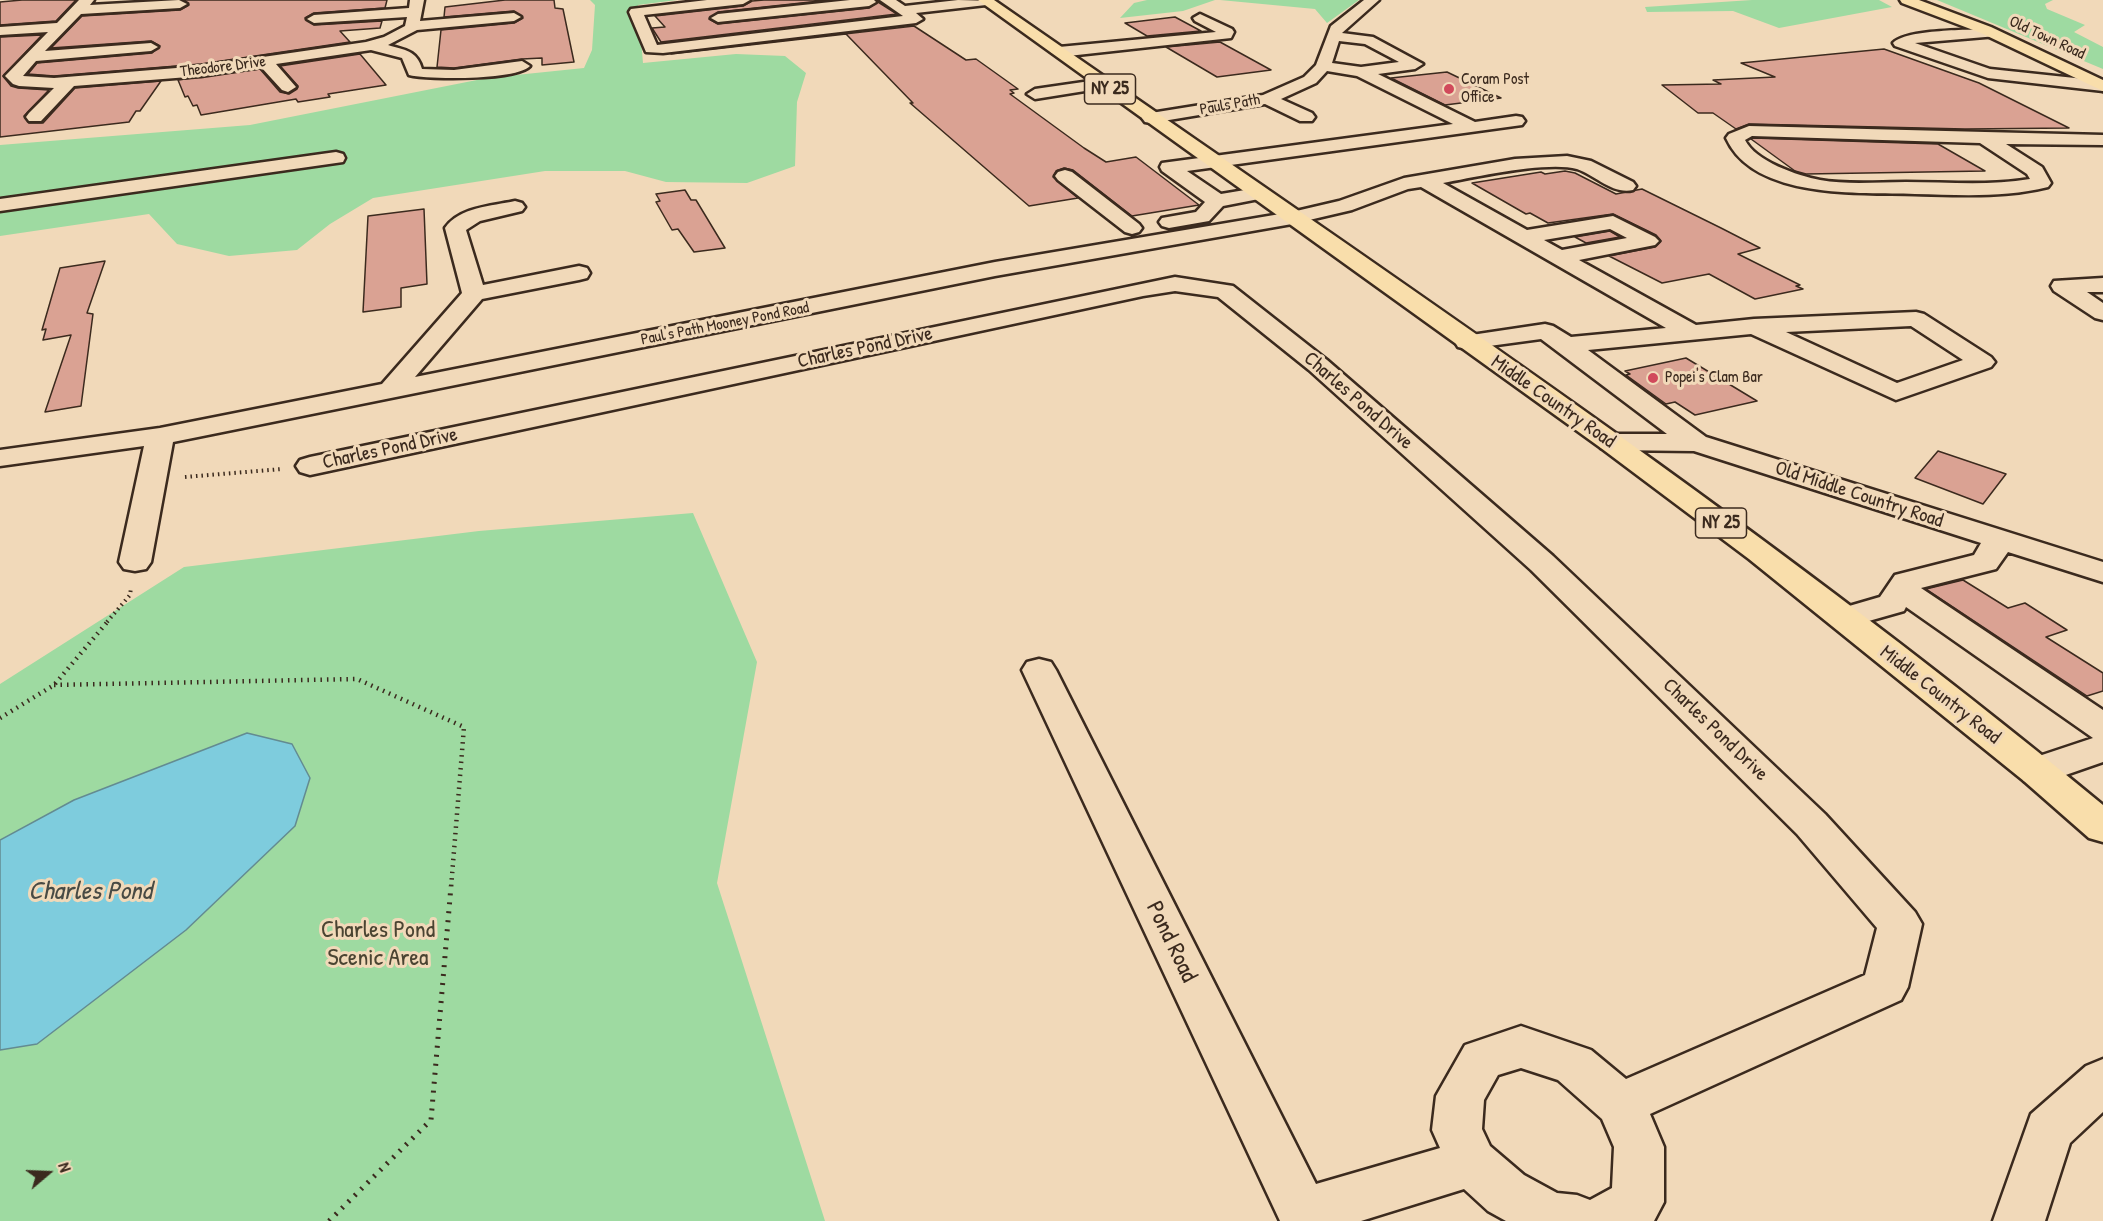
<!DOCTYPE html>
<html>
<head>
<meta charset="utf-8">
<style>
	body { margin:0 }
	#map { position:relative; width:2103px; height:1221px; overflow:hidden; background:#f1d9b9; font-family:"Patrick Hand",sans-serif }
	canvas { display:block }
	.north { position:absolute; left:18px; top:1143px; width:60px; height:60px; -webkit-text-stroke:4px #f1d9b9; paint-order:stroke; rotate:71deg; font-size:16px; font-weight:700; line-height:24px; text-align:center; color:#3b2a1e }
	.north::after { content:''; display:block; margin:auto; width:21px; height:27px; background:#3b2a1e; clip-path:polygon(50% 0,100% 100%,50% 72%,0 100%) }
</style>
</head>
<body>
<div id="map">
<canvas width="2103" height="1221"></canvas>
<div class="north">N</div>
</div>
<script>
const g = document.querySelector('canvas').getContext('2d');
g.lineJoin = 'round';
function fillPath(path, color) { g.fillStyle = color; g.fill(path, 'evenodd'); }
function trace(path, color, width, dash) { g.strokeStyle = color; g.lineWidth = width; g.lineCap = dash ? 'butt' : 'round'; g.setLineDash(dash || []); g.stroke(path); }
function label(font, color, halo, rows, align = 'center') {
  g.font = font + ' "Patrick Hand",sans-serif'; g.lineWidth = 6; g.setLineDash([]); g.textBaseline = 'middle'; g.strokeStyle = halo; g.fillStyle = color; for (const [text, x, y, turn = 0] of rows) {
    g.save(); g.translate(x, y); g.rotate((+turn || 0) * Math.PI / 180); g.textAlign = isNaN(turn) ? turn : align; if (halo) g.strokeText(text, 0, 0); g.fillText(text, 0, 0); g.restore();
  }
}
fillPath(new Path2D(`
	M590 0H677L638 5 643 63 736 54 785 56 806 73 797 102 795 166 747 183 666 182 625 171H545L373 198 330 224 297 250 229 256 177 244 149 214 0 236V145L250 125 487 78 584 68 592 50 595 5Z
	M1147 0H1215L1183 11 1120 18 1134 3Z
	M1220 0H1359L1327 23 1315 9Z
	M1752 0H1879L1892 7 1779 28 1733 11 1647 12 1645 7Z
	M1937 0H2053L2045 4 2047 9 2085 25 2074 32 2103 47V69Z
	M693 513 757 662 717 883 825 1221H0V684L184 567 479 531Z`), '#9edaa1');
const water = new Path2D(`
	M247 733 292 744 310 778 295 826 186 930 37 1044 0 1050V840L74 800Z`);
fillPath(water, '#7eccdd');
trace(water, '#638b91', 1.5);
const building = new Path2D(`
	M22 0H76L56 21 0 25V2Z
	M184 0H387L385 8 314 13 305 18 314 25 382 21 380 28 340 31 350 42 201 64 54 76 28 74 37 63 152 53 160 46 151 41 51 48 82 16 180 10 189 5Z
	M505 0H554L555 8 563 9 574 62 542 65V58L522 59 454 68 437 67 441 30 514 23 523 18 514 11 444 17 445 7Z
	M764 0H829L718 12 709 19 718 24 869 8 878 2 897 14 661 42 652 28 665 27 655 16 743 6 752 1Z
	M1175 17 1201 31 1147 36 1125 23Z
	M914 26 966 60 976 59 1018 89 1010 90 1014 93 1010 94 1084 148 1106 162 1136 157 1199 205 1132 216 1073 170 1064 168 1056 171 1053 177 1078 198 1029 206 910 103H913L846 34 671 54Z
	M42 35 3 76 11 86 18 88 49 90 24 116 29 123H43L75 88 161 81 140 111H136L129 122 0 137V37Z
	M1220 42 1271 70 1217 77 1166 47Z
	M1884 49 1979 83 2069 128 1965 129 1749 124 1736 129 1713 113H1698L1662 85 1721 84 1713 80 1775 77 1741 63Z
	M360 54 386 85 328 94 330 97 298 102 296 99 201 115 197 105 193 106 188 96 185 97 178 80 260 69 280 92 289 94 297 89 298 86 280 66Z
	M1447 72 1501 98 1445 105 1391 78Z
	M1753 138 1938 144 1985 171 1806 174 1795 171 1751 139Z
	M1565 171 1575 173 1616 194 1642 189 1721 228 1760 248 1738 254 1800 285 1796 286 1803 289 1755 299 1709 274 1662 283 1609 256 1655 247 1661 241 1656 235 1613 214 1548 223 1530 213 1526 214 1472 183 1541 172 1545 174Z
	M685 190 691 200H696L725 248 694 252 678 229 672 230 656 202 660 201 656 194Z
	M424 209 427 284 401 288V307L363 312 368 216Z
	M1610 231 1620 237 1586 243 1575 237Z
	M105 261 87 313 93 314 81 406 45 412 71 335 43 340 46 329 42 330 60 268Z
	M1686 358 1757 401 1695 415 1675 402 1666 404 1626 375 1630 374 1625 371Z
	M1938 451 2006 474 1983 504 1915 478Z
	M1963 580 2008 608 2025 603 2067 630 2046 637 2103 673V691L2087 696 1926 589Z`);
fillPath(building, '#daa293');
trace(building, '#3b2a1e', 1.5);
const minor = new Path2D(`
	M79 0H94L90 5 179 0 187 4 180 8 81 14 45 51 151 43 158 47 151 51 36 61 23 76 54 78 201 66 366 42 384 37 405 26 407 17 314 23 307 19 314 15 409 8 410 0H424L420 21 514 13 521 17 514 21 417 30 388 45C404 50 417 50 422 69L454 70 522 61 530 66C518 80 429 80 409 75L402 58 371 50 276 64 296 87 288 92 282 90 261 67 201 76 74 86 41 121H29L26 117 29 113 54 88 19 86 13 84 5 76 48 32 0 35V27L57 23Z
	M707 0H750L743 4 644 15 657 45 903 16 880 0H896L905 6 958 0 993 1 986 5 916 13 923 19 916 23 663 53 646 52 629 12 631 9Z
	M850 0H874L876 2 869 6 718 22 711 18 718 14Z
	M1364 0H1379L1342 33 1373 37 1423 64 1415 69 1378 74 1475 122 1516 116 1522 117 1525 121 1522 125 1187 171 1221 194 1257 188 1264 190 1267 194 1264 198 1223 206 1209 221 1169 228 1162 226 1159 222 1162 218 1196 212 1205 202 1162 171 1160 167 1162 163 1453 124 1357 76 1327 71 1316 83 1281 99 1312 113 1315 117 1312 121H1300L1265 104 1151 123 1145 122 1142 118 1145 114 1151 113 1263 95 1304 77 1316 65 1331 26ZM1339 41 1365 44 1399 62 1361 67 1332 63Z
	M1200 14 1232 29 1234 32 1231 38 1059 57 1051 52 1059 47 1216 32 1195 21 1193 18Z
	M1992 29 1999 33 1997 36 1915 43 1990 69 2103 81V91L1988 78 1895 46 1893 43C1906 29 1971 30 1992 29Z
	M1104 79 1110 81 1112 84 1110 87 1035 99 1027 94 1035 89Z
	M1749 126 2103 135V145L2006 144 2042 167 2051 183 2048 187C2004 198 1959 195 1915 194 1860 192 1754 200 1726 138L1729 134ZM1752 136 1980 143 2027 174 2030 179C1989 186 1947 182 1906 182 1878 182 1848 185 1820 180 1798 176 1755 161 1745 140Z
	M336 152 343 154 345 158 343 162 0 211V199Z
	M1567 156 1591 161 1633 182 1636 186 1633 190C1613 195 1595 175 1577 169 1547 161 1476 177 1443 183L1527 230 1613 216 1655 237 1659 241 1655 245 1579 260 1696 325 1754 319 1916 312 1924 314 1991 357 1995 362 1991 367 1896 400 1751 334 1588 350 1706 437 2103 562V582L2008 552 1996 569 1921 588 2103 710V762L2037 785 2024 781 2018 771 2024 761 2093 738 1906 607 1904 611 1844 628 1832 625 1827 618 1832 611 1880 597 1895 575 1974 555 1981 543 1694 451 1611 450 1601 448 1597 442 1601 436 1611 434H1667L1541 339 1467 349 1458 347 1455 342 1458 337 1545 324 1553 326 1571 337 1666 328 1421 187 1408 189 1352 210 1292 224 995 276 173 442 151 562 146 569 135 571 124 569 119 562 144 446 0 466V450L160 428 382 384 462 293 445 228C459 207 492 206 515 201L522 203 525 207 522 211 480 221 466 230 483 285 579 266 587 268 590 273 587 278 579 280 482 299 415 377 995 262 1292 212 1339 201 1404 178 1515 159ZM1610 229 1627 238 1562 250 1544 240ZM1911 326 1963 360 1897 383 1786 332Z
	M1065 170 1072 172 1139 224 1142 228 1139 232 1132 234 1125 232 1058 180 1055 176 1058 172Z
	M1175 277 1233 286 1327 360 1553 556 1825 814 1915 912 1922 924 1908 987 1901 1000 1650 1114 1664 1147V1202L1654 1221H1506L1488 1211 1464 1189 1361 1221H1280L1022 670 1027 662 1039 659 1051 662 1056 670 1316 1184 1440 1148 1432 1130 1436 1096 1465 1045 1521 1026 1591 1050 1626 1079 1865 975 1877 928 1797 834 1531 570 1309 370 1218 297 1175 291 1143 296 310 475 300 472 296 466 300 460 310 457ZM1521 1068 1558 1080 1602 1119 1614 1147 1612 1188 1590 1200 1577 1195 1557 1193 1524 1175 1490 1146 1482 1129 1484 1100 1498 1075Z
	M2103 278V292H2087L2103 303V320L2095 318 2054 291 2051 286 2054 281Z
	M2103 1059V1112L2070 1143 2045 1221H1993L2031 1114 2086 1066Z`);
const major = new Path2D(`
	M978 0H994C1369 261 1751 514 2103 805V842L2089 838 2024 781 1749 559 1601 448Z
	M1900 0H1919L1991 27 2103 80V91L1981 33 1902 3Z`);
trace(minor, '#3b2a1e', 5);
trace(major, '#3b2a1e', 5);
trace(new Path2D(`
	M185 477 282 469
	M107 622 130 595 131 588`), '#3b2a1e', 4, [1.5, 4]);
trace(new Path2D(`
	M54 685 357 679 464 727 451 888
	M0 718 54 685 109 620`), '#3b2a1e', 4.5, [1.5, 5]);
trace(new Path2D(`
	M329 1221 431 1120 451 886`), '#3b2a1e', 5, [2, 7]);
fillPath(minor, '#f1d9b9');
fillPath(major, '#f9deab');
for (const [x, y, r, color] of [
	[1449,89,6,"#d1495b"],
	[1653,378,6,"#d1495b"]
]) { const dot = new Path2D(); dot.arc(x, y, r, 0, 2 * Math.PI); g.fillStyle = color; g.fill(dot); trace(dot, '#f1d9b9', 2); }
label('16px', '#3b2a1e', '#f1d9b9', [
	["Old Town Road",2047,38,25],
	["Theodore Drive",223,67,-7],
	["Pauls Path",1230,105,-10],
	["Paul's Path Mooney Pond Road",725,324,-11]
]);
label('16px', '#3b2a1e', '#f1d9b9', [
	["Coram Post",1461,80],
	["Office",1461,98],
	["Popei's Clam Bar",1665,378]
], 'left');
for (const [x, y, w] of [
	[1110,89,51],
	[1721,523,51]
]) { const box = new Path2D(); box.roundRect(x - w / 2, y - 15, w, 30, 4.5); g.fillStyle = '#f1d9b9'; g.fill(box); trace(box, '#3b2a1e', 1.5); }
label('bold 18px', '#3b2a1e', null, [
	["NY 25",1110,89],
	["NY 25",1721,523]
]);
label('20px', '#3b2a1e', '#f1d9b9', [
	["Charles Pond Drive",865,348,-12],
	["Charles Pond Drive",1358,401,41],
	["Middle Country Road",1553,402,35],
	["Charles Pond Drive",390,449,-12],
	["Old Middle Country Road",1859,495,18],
	["Middle Country Road",1940,695,38],
	["Charles Pond Drive",1715,730,44]
]);
label('24px', '#4a4432', '#f1d9b9', [
	["Charles Pond",378,931],
	["Scenic Area",378,959]
]);
label('24px', '#3b2a1e', '#f1d9b9', [
	["Pond Road",1171,942,64]
]);
label('italic 26px', '#484a44', '#f1d9b9', [
	["Charles Pond",90,892]
]);
</script>
</body>
</html>
